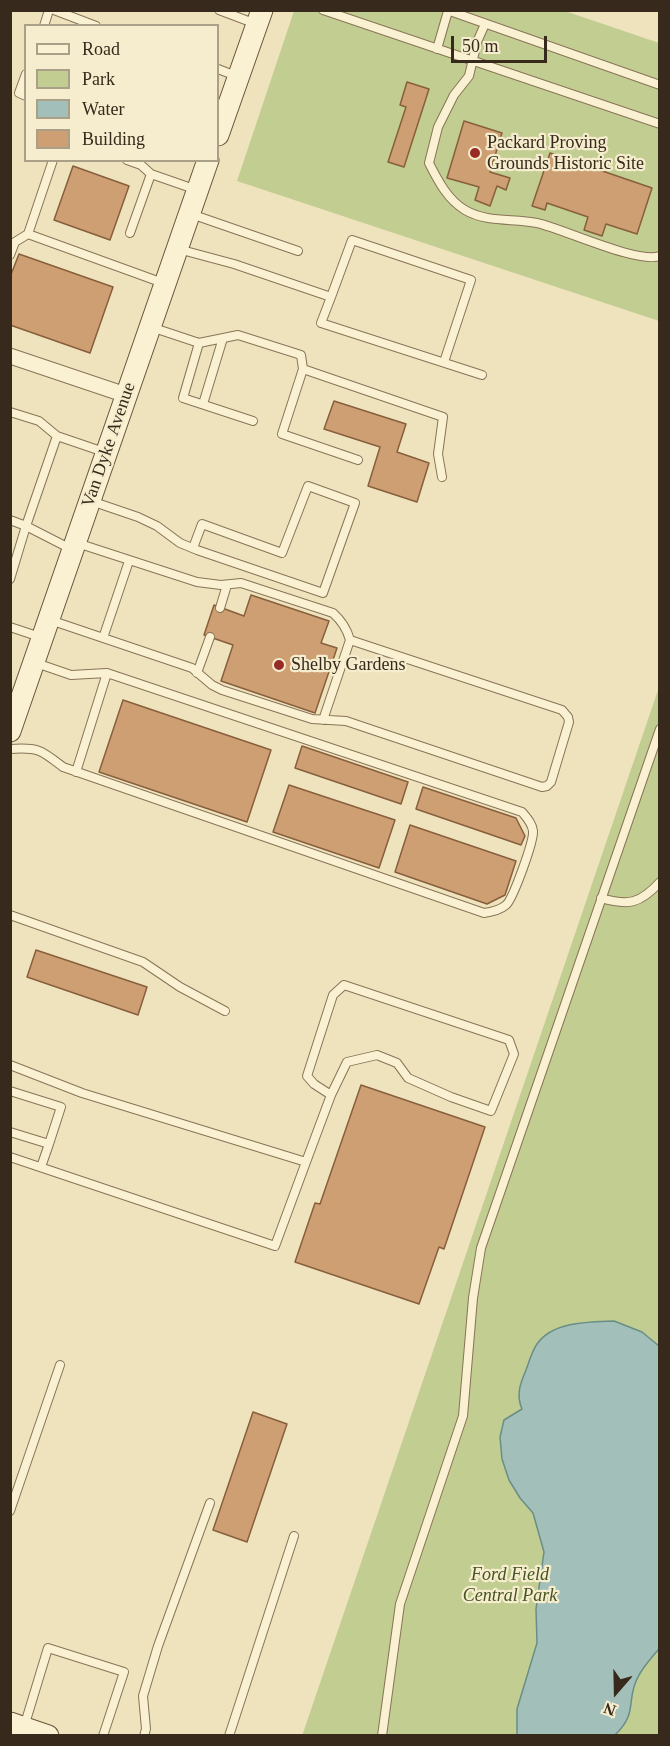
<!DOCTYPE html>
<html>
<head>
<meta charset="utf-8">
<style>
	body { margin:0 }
	#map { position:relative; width:670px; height:1746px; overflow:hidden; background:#efe3be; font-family:Georgia,serif }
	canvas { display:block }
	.frame { position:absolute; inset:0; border:12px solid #372a1c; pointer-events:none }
	.legend { position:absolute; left:24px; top:24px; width:195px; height:138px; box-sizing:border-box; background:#f6edce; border:2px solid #aa9f87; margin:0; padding:8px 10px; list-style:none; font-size:18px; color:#372a1c }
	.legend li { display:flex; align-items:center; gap:12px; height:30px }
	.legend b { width:30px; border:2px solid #aa9f87 }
	.north { position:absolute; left:586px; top:1662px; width:60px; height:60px; -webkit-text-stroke:4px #f6edce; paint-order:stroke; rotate:200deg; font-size:16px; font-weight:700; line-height:24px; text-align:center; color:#372a1c }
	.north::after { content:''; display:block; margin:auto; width:21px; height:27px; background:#372a1c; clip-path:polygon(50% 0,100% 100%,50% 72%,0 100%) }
	.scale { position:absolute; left:451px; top:36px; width:96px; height:27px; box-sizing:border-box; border:3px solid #372a1c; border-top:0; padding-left:8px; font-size:18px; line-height:21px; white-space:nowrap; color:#372a1c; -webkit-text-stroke:4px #f6edce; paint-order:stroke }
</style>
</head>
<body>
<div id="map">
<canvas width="670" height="1746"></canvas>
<div class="frame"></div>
<ul class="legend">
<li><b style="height:8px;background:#faf0d2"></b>Road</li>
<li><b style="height:16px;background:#c2cd92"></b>Park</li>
<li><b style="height:16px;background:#a2c0b9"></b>Water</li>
<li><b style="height:16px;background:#ce9f73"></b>Building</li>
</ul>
<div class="north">N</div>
<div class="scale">50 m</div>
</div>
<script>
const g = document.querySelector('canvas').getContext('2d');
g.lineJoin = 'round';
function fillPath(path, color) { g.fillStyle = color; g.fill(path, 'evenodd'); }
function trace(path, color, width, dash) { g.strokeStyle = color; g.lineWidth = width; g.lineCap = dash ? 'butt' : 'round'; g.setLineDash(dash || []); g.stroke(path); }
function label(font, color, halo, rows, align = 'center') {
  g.font = font + ' Georgia,serif'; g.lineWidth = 4.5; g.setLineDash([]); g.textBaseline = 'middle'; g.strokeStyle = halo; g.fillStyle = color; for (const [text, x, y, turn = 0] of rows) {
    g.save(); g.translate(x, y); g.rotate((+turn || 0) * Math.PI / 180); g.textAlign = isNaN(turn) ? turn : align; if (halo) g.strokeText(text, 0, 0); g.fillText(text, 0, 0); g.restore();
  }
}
fillPath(new Path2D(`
	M294 11H565L659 43V321L237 181Z
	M659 687V1735L302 1736Z`), '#c2cd92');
const water = new Path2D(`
	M614 1321 642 1332 659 1346V1649C651 1658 642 1668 637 1679 626 1702 638 1713 615 1735H517V1709L537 1643 536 1609 544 1552 533 1513 520 1498 509 1480 502 1459 500 1437 504 1420 522 1409C516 1395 520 1384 526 1370 529 1362 532 1351 537 1344 553 1321 590 1322 614 1321Z`);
fillPath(water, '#a2c0b9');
trace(water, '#698e87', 1.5);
const building = new Path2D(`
	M407 82 429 89 404 167 388 162 406 107 400 105Z
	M464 121 502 133 490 172 510 178 506 190 497 186 490 206 475 200 479 187 447 178Z
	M550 153 652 188 637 234 606 224 602 236 584 230 588 217 547 203 545 210 532 206Z
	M73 166 129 186 110 240 54 220Z
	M19 254 113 287 90 353 10 325V277Z
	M334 401 406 424 397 452 429 463 417 502 368 486 380 447 324 429Z
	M251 595 329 621 321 643 337 648 315 713 221 681 233 645 204 635 214 605 244 616Z
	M123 700 271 750 247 822 99 772Z
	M302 746 408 782 401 804 295 768Z
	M289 785 395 820 379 868 273 832Z
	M423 787 516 818 525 836 521 845 416 809Z
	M410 825 516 861 505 895 487 904 395 872Z
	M36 950 147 987 138 1015 27 977Z
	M361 1085 485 1127 444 1249 439 1247 419 1304 295 1262 315 1203 320 1204Z
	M253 1412 287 1424 247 1542 213 1530Z`);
fillPath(building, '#ce9f73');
trace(building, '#875f3c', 1.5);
const service = new Path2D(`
	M54 10 96 26
	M219 10 256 24
	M323 10 660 124
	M447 10 660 85
	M485 24 477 42 469 76 454 95 438 127 429 163C438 181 448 200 465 210 487 223 513 218 537 223 564 229 637 264 660 256
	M44 26 49 10
	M437 49 448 11
	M218 69 236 76
	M26 74 19 93 26 96
	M53 160 28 234 163 283
	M127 160 141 165 151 174 197 190
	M191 214 298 251
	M130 233 151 174
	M178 249 234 264 331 297 321 323 482 375
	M10 255 15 242 28 234
	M331 297 352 240 471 280 444 362
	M151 327 199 343 238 335 301 355 303 369 443 417 438 454 442 477
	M199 343 183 398 253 421
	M303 369 282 434 358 460
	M203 404 223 338
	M10 412 39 421 57 436
	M91 501 138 517 157 526 180 543 197 550 323 593 355 503 308 486 282 553 202 524 193 548
	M10 520 26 526 10 579
	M71 549 26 526 57 436 104 452
	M220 608 227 585
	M50 620 192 668 212 685 222 690 312 719 346 721 542 787 547 786 551 782 569 722 568 717 562 710 350 640C347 629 342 621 333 613L241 583 221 585 197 582 77 543
	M10 627 40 637
	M103 638 129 561
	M197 673 210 637
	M323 720 350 640
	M10 749C39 747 41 750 63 767L484 913C492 912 500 910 506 905 513 899 534 841 533 831 532 823 527 818 522 812L107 673 71 675 36 663
	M76 772 107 673
	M601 898C628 906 640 904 660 882
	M10 915 143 962 180 987 225 1011
	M10 1065 82 1093 306 1162 275 1246 10 1157
	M10 1091 61 1107 49 1144 10 1132
	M306 1162 331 1095 314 1084 307 1076 333 995 344 985 509 1040 514 1054 491 1111 451 1097 408 1078 397 1063 377 1055 347 1062 331 1095
	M41 1167 49 1144
	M10 1511 60 1365
	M24 1727 48 1648 124 1672 103 1736
	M144 1736 146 1729 143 1696 158 1646 210 1503
	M229 1736 294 1536
	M382 1736 400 1604 463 1416 473 1298 481 1248 660 729`);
const minor = new Path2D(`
	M10 356 126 395`);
const secondary = new Path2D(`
	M218 135 262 10
	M10 731 208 160
	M10 1723 48 1736`);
trace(service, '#887457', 10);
trace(minor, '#887457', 17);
trace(secondary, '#69553a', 23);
trace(service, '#faf0d2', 8);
trace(minor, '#faf0d2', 15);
trace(secondary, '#faf0d2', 21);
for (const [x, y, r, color] of [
	[475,153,6,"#982b25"],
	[279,665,6,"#982b25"]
]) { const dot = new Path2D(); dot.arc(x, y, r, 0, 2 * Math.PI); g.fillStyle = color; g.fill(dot); trace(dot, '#f6edce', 2); }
label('18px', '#372a1c', '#f6edce', [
	["Packard Proving",487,143],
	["Grounds Historic Site",487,164],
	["Shelby Gardens",291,665]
], 'left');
label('18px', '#372a1c', '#f6edce', [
	["Van Dyke Avenue",109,445,-71]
]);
label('italic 18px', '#445422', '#f6edce', [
	["Ford Field",510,1575],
	["Central Park",510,1596]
]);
</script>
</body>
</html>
